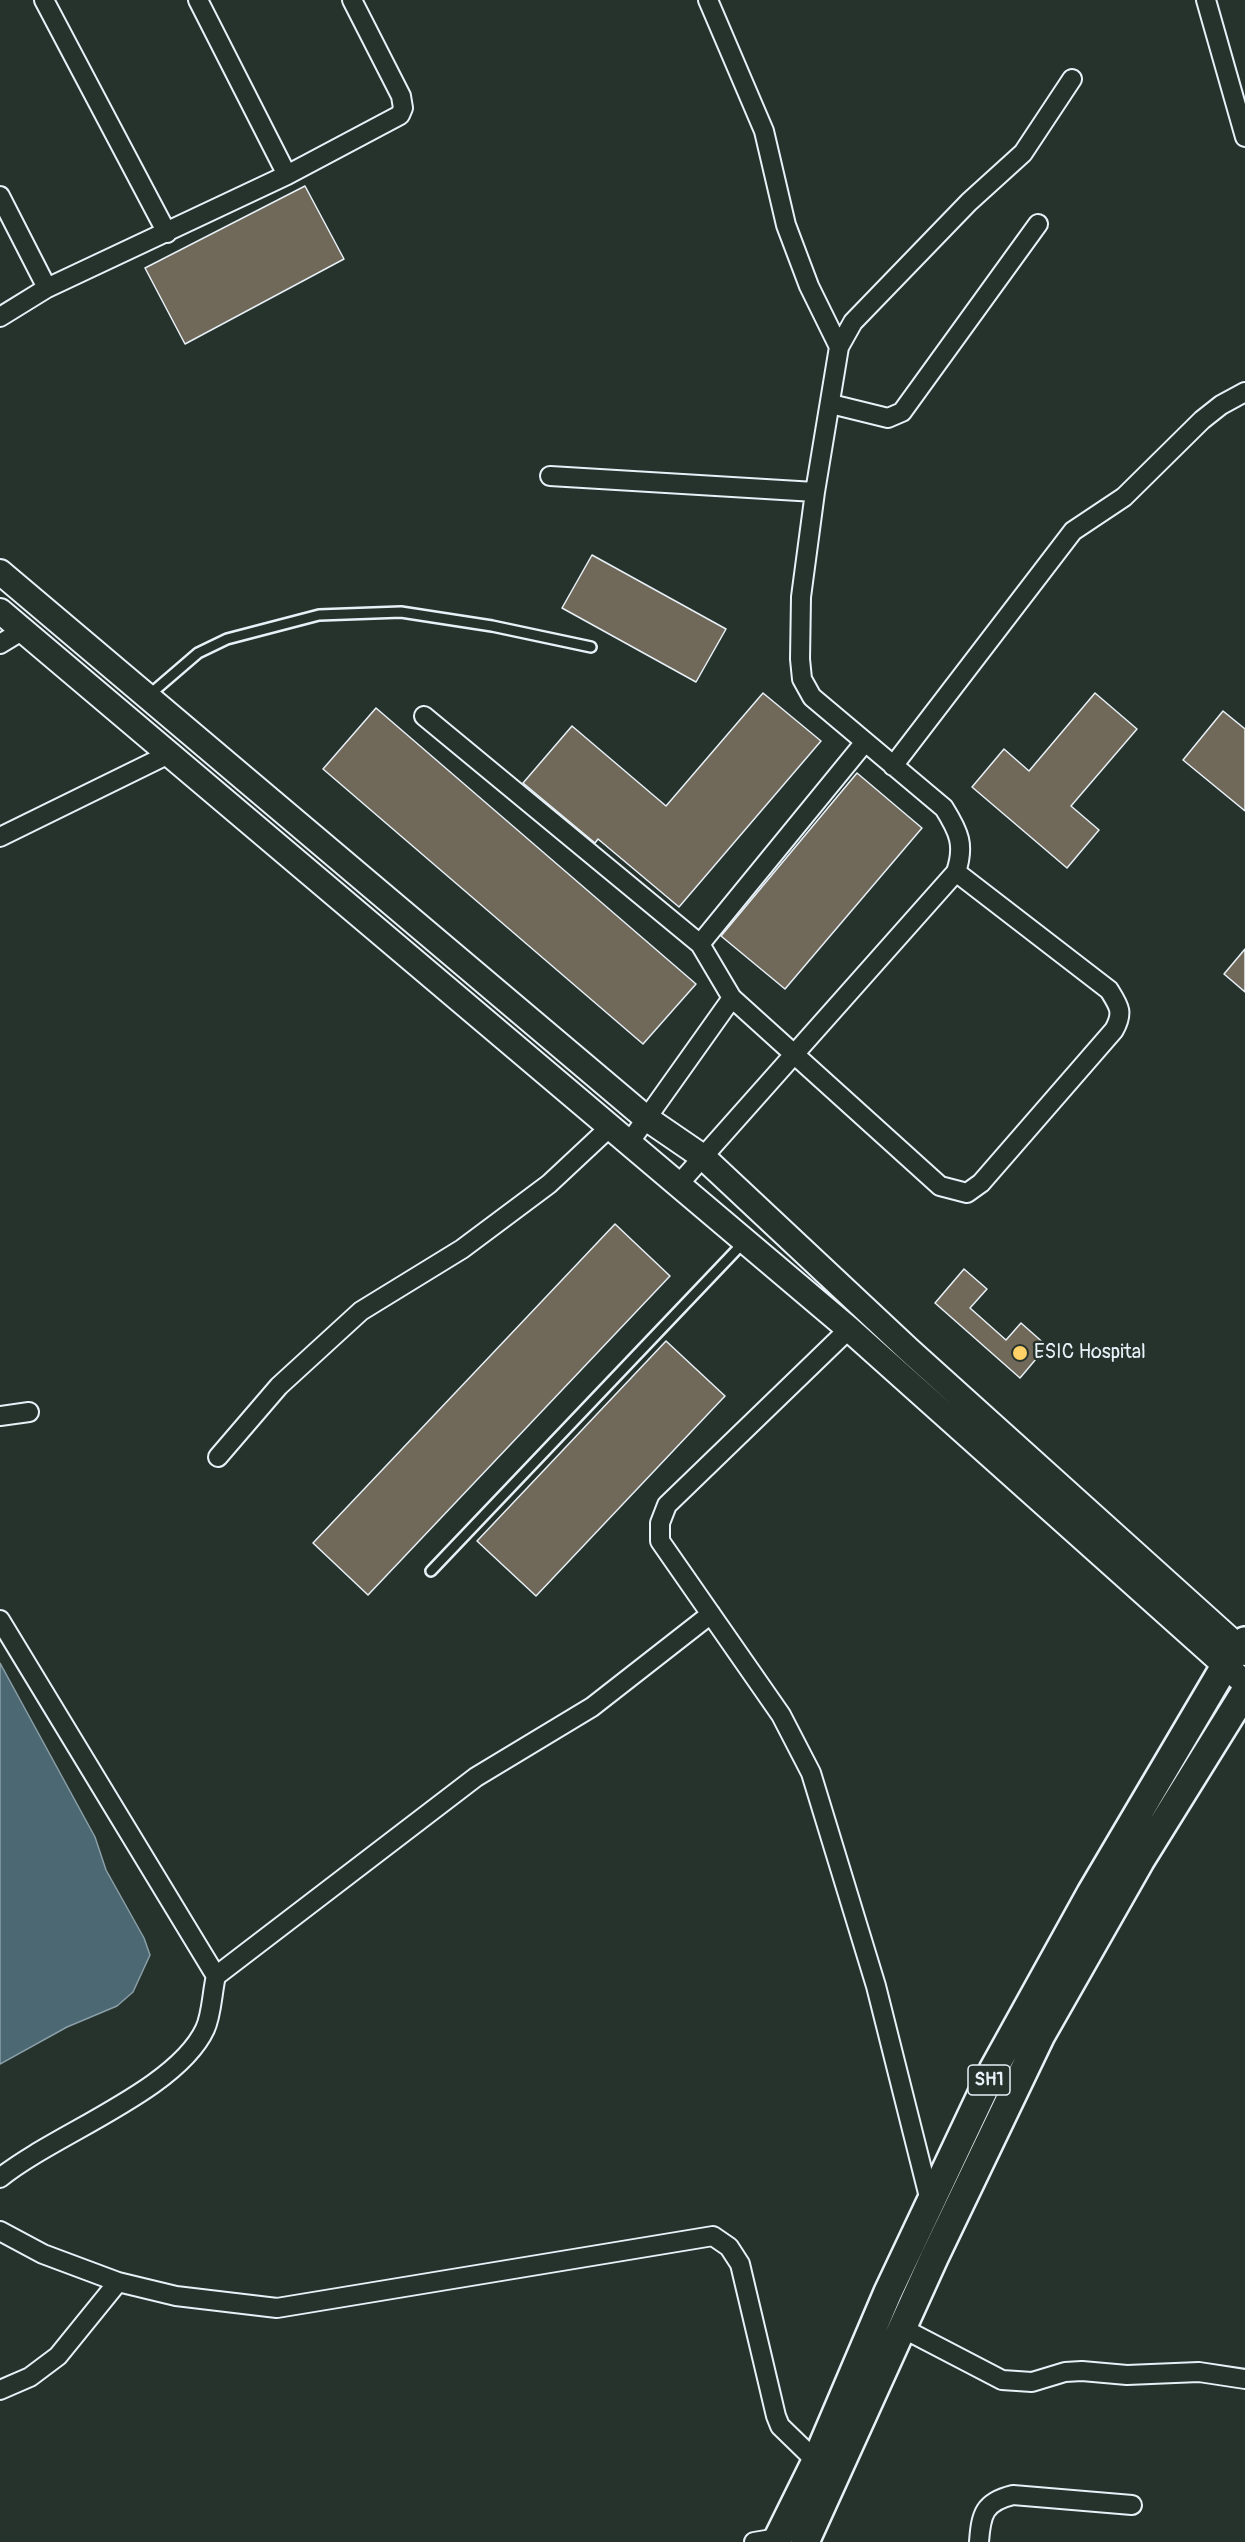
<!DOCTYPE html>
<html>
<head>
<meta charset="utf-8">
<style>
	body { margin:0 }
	canvas { display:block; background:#26332d }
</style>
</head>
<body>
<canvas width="1245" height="2542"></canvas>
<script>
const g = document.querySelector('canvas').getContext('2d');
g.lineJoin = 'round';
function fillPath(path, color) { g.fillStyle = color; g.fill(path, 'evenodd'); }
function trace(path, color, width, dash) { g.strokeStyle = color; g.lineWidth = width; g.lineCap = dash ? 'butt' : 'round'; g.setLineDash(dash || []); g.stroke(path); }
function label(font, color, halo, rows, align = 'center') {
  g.font = font + ' Pangolin,sans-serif'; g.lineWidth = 5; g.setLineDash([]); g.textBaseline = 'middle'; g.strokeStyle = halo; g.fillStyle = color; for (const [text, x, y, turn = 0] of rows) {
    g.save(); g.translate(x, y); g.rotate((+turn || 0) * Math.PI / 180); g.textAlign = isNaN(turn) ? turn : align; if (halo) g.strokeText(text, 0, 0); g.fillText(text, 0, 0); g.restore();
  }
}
const water = new Path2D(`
	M0 1663 95 1837 106 1870 144 1938 150 1955 133 1992 117 2006 67 2027 0 2064Z`);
fillPath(water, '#4c6872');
trace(water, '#8a9fa8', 1.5);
const building = new Path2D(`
	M305 186 344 259 185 344 145 268Z
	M592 555 726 629 696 682 562 608Z
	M763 693 821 741 679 907 598 839 595 843 523 783 572 726 666 806Z
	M1095 693 1137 729 1071 806 1099 830 1067 868 972 787 1004 749 1029 771Z
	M376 708 696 984 643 1044 323 769Z
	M1223 711 1245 729V811L1183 760Z
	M857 773 922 828 785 989 721 936Z
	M1245 949V992L1224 974Z
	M615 1224 670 1276 368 1595 313 1543Z
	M964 1269 987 1289 970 1308 1006 1340 1021 1323 1047 1346 1020 1378 935 1303Z
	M666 1341 725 1396 536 1596 477 1541Z`);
fillPath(building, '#706859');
trace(building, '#e8f1f8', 1.5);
const lane = new Path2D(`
	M148 696 198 653 227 639 319 615 401 612 492 626 591 647
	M431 1571 745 1241`);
const street = new Path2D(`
	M44 0 167 233
	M198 0 287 175
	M708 0 764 131 786 225 809 286 839 347
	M1206 0 1245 137
	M0 196 47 288
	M0 317 47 288 287 175 400 115 403 108 401 96 352 0
	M831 404 888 418 902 412 1038 224
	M550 476 815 492
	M0 644 23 630
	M424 716 700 944
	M893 766 1073 531 1124 497 1202 420 1221 405 1245 392
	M0 837 169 754
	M956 872C965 845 959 832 944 808L812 697 802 679 800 659 801 597 815 492 839 347 853 322 969 202 1023 153 1072 79
	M629 1143 732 998 700 944 865 742
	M678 1185 956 872 1109 990C1119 1006 1124 1012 1114 1030L981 1183 967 1193 940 1186 732 998
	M849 1329 667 1505 660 1523V1541L781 1715 811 1773 876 1986 930 2201
	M0 1416 29 1412
	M218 1457 279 1386 361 1311 462 1249 549 1184 610 1127
	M0 1620 216 1976
	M0 2178C54 2134 176 2091 205 2029 212 2014 212 1992 216 1976L476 1777 592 1707 711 1614
	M0 2231 43 2254 118 2282 176 2296 277 2308 713 2236 729 2247 740 2264 776 2416 780 2426 816 2461
	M904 2329 1002 2380 1032 2382 1065 2372 1082 2371 1127 2375 1199 2372 1245 2379
	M0 2390 30 2377 58 2356 118 2282
	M754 2542 778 2538
	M979 2542C981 2514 984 2502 1013 2495L1132 2505`);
const secondary = new Path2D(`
	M0 572 646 1118 703 1157 909 1350 1245 1653
	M0 611 849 1329 1245 1683`);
const primary = new Path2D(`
	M776 2542 816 2461 888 2292 993 2070 1091 1893 1225 1666 1245 1641
	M805 2542 934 2258 1041 2035 1140 1861 1245 1692`);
trace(lane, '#e8f1f8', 14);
trace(street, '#e8f1f8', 22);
trace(secondary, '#e8f1f8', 28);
trace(primary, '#e8f1f8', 32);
trace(lane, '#26332d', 9);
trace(street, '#26332d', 18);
trace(secondary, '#26332d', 24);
trace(primary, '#26332d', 27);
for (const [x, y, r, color] of [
	[1020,1353,8,"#ffd166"]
]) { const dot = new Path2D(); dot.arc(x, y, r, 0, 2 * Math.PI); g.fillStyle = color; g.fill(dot); trace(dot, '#26332d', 2); }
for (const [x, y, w] of [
	[989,2080,42]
]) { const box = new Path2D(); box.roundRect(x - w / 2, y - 15, w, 30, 4.5); g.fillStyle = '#26332d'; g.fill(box); trace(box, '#e8f1f8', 1.5); }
label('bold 18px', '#e8f1f8', null, [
	["SH1",989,2080]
]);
label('20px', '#e8f1f8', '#26332d', [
	["ESIC Hospital",1034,1353]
], 'left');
</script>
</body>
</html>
